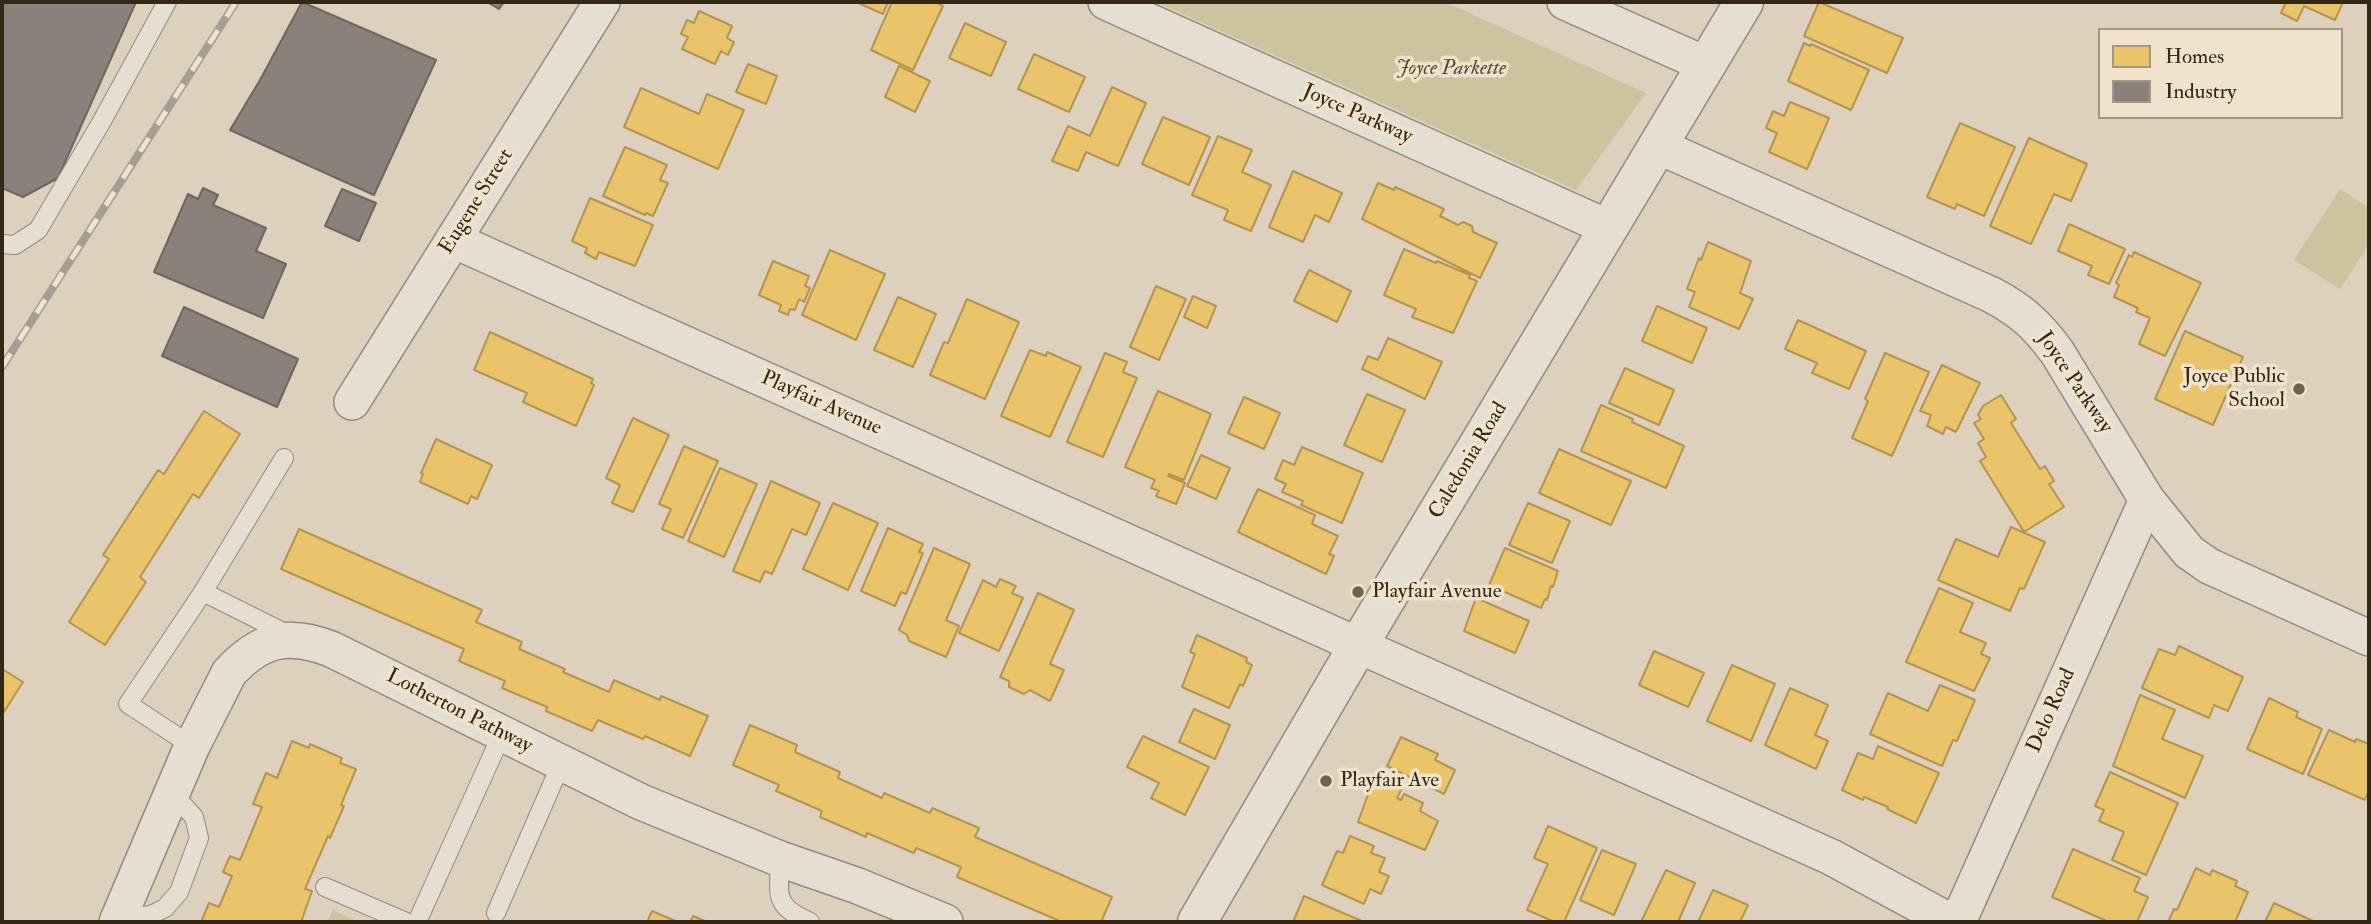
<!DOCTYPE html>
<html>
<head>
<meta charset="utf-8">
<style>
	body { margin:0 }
	#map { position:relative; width:2371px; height:924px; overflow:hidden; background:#ddd0bc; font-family:"IM FELL Double Pica",serif }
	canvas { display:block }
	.frame { position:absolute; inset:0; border:4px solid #342716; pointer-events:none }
	.legend { position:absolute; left:2098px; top:28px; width:245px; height:91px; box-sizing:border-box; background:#f1e3cb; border:2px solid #a59883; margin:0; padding:9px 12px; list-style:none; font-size:21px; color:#342716 }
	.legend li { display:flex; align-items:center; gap:14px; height:35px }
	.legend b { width:35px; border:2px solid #a59883 }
</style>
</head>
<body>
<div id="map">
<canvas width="2371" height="924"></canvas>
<div class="frame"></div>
<ul class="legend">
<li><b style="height:19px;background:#e9c46a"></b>Homes</li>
<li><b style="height:19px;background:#8a817c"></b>Industry</li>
</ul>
</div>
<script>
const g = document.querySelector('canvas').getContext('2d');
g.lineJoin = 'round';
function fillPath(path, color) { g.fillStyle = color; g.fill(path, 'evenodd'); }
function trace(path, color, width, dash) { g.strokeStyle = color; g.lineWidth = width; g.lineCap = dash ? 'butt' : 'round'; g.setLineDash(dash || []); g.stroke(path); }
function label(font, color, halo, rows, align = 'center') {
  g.font = font + ' "IM FELL Double Pica",serif'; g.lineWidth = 7; g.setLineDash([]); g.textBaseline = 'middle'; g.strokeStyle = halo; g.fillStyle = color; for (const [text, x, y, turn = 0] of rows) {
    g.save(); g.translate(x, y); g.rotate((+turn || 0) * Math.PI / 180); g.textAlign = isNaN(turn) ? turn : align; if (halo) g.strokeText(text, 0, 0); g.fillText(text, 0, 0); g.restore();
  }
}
fillPath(new Path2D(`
	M1156 2H1445L1646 93 1576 190Z
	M2340 189 2369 208V244L2340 289 2294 260Z
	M333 910 359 922H327Z`), '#cbc49f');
const homes = new Path2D(`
	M856 2H888L883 14Z
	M892 2H935L943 6 913 70 871 50Z
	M1819 2 1903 38 1887 73 1804 36Z
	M2286 2H2343L2335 20 2304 6 2297 21 2281 13Z
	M699 11 732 26 727 38 734 42 728 55 721 51 715 64 682 49 688 37 681 34 687 20 694 23Z
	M965 23 1006 42 991 76 949 58Z
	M1804 43 1810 46 1811 44 1869 70 1851 110 1788 81Z
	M1034 54 1085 77 1069 112 1018 89Z
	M748 64 777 76 766 104 736 92Z
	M899 66 930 81 915 112 885 97Z
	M1112 87 1146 103 1118 166 1086 152 1078 171 1052 161 1068 126 1090 136Z
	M641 88 699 114 707 94 744 110 718 169 624 127Z
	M1790 102 1829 118 1807 169 1769 152 1777 133 1766 128 1773 111 1784 116Z
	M1163 117 1210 137 1189 185 1142 164Z
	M1960 123 2015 147 1984 216 1957 204 1955 209 1927 197Z
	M1218 136 1252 150 1242 172 1271 185 1251 231 1224 220 1228 210 1192 195Z
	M2029 138 2087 164 2071 201 2054 194 2031 244 1990 226Z
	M625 147 667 165 660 180 668 183 653 216 646 213 645 215 603 196Z
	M1293 171 1342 193 1329 222 1315 215 1303 242 1269 227Z
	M1378 183 1394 190 1395 187 1444 209 1440 216 1458 225 1463 222 1472 226 1473 232 1497 243 1480 278 1362 219Z
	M590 198 653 225 635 266 599 252 596 259 585 253 587 248 572 241Z
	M2069 224 2125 249 2109 284 2088 275 2092 266 2058 251Z
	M1708 242 1751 261 1740 293 1753 299 1739 329 1689 307 1695 292 1687 289 1699 258 1701 260Z
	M1404 249 1436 263 1437 261 1470 275 1469 278 1477 281 1453 333 1412 317 1416 309 1384 295Z
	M830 250 885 274 856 340 802 315Z
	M2134 252 2201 283 2165 356 2139 344 2150 318 2136 312 2138 308 2114 297 2119 285 2116 283 2129 255 2132 257Z
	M773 261 809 276 805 286 810 288 804 302 799 299 795 310 790 309 788 315 779 311 781 305 759 295Z
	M1309 270 1351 291 1337 322 1294 301Z
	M1156 286 1186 299 1159 360 1130 347Z
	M1193 296 1216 306 1207 328 1184 317Z
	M898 297 936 314 913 367 874 350Z
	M967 299 1019 322 985 399 930 375 944 342 948 343Z
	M1657 306 1707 328 1692 363 1642 341Z
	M1798 320 1866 351 1849 389 1812 373 1817 363 1785 349Z
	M2185 331 2243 357 2213 425 2155 399Z
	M490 332 593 379 591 383 594 385 576 426 523 402 527 393 474 370Z
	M1388 338 1442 362 1425 399 1362 369 1368 356 1378 360Z
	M1030 350 1046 356 1047 352 1081 367 1050 437 1001 416Z
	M1105 353 1127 362 1123 372 1137 378 1103 457 1067 442Z
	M1885 353 1929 372 1892 456 1852 438 1868 401 1865 399Z
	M1942 365 1980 383 1956 432 1946 427 1943 434 1927 426 1931 415 1920 411Z
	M1625 368 1674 390 1659 425 1609 403Z
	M1158 391 1211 414 1184 480 1169 474 1168 476 1185 483 1176 504 1156 496 1159 491 1151 488 1155 480 1125 467Z
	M1367 394 1405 410 1382 462 1344 445Z
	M2001 395 2016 419 2011 423 2040 469 2045 466 2054 481 2049 484 2064 507 2024 532 1980 461 1986 457 1978 443 1984 439 1974 423 1981 419 1978 415 1983 406Z
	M1244 397 1280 413 1264 449 1228 433Z
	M1601 405 1633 419 1632 422 1684 446 1666 488 1581 451Z
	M204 411 240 434 199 498 193 494 140 577 146 582 105 645 69 622 109 559 103 555 158 470 164 474Z
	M633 418 669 435 633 512 612 503 620 485 606 478Z
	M436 439 492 465 477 499 471 496 468 504 420 482 423 474 421 473Z
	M684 446 718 461 683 538 662 529 671 509 659 504Z
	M1302 447 1363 473 1342 523 1301 505 1303 501 1282 492 1286 484 1275 479 1283 460 1294 465Z
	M1559 449 1631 481 1611 525 1539 493Z
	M1201 455 1230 468 1216 499 1187 486Z
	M720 468 757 484 724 557 688 541Z
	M771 481 820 503 806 535 792 529 772 574 765 571 760 582 733 571Z
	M1258 489 1315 515 1312 524 1338 536 1329 554 1334 556 1326 574 1238 532Z
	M833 503 878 523 848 590 803 569Z
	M1528 503 1570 521 1552 563 1509 545Z
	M2011 527 2045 542 2024 589 2020 588 2010 611 1938 580 1956 539 1998 557Z
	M888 528 923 544 919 552 923 553 906 594 901 592 895 606 861 591Z
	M299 529 482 610 476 622 522 642 519 649 565 669 563 672 609 692 614 680 660 700 661 696 708 716 690 756 645 736 643 739 598 720 592 731 546 711 547 707 502 688 505 681 459 661 464 649 281 569Z
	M934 548 970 564 946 620 959 626 946 657 909 641 907 635 899 630Z
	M1505 548 1558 571 1553 587 1551 586 1547 600 1545 599 1541 608 1489 585Z
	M1000 579 1016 586 1012 593 1023 598 999 651 959 633 983 580 996 587Z
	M1939 588 1973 603 1960 632 1986 643 1981 654 1990 658 1974 691 1906 662Z
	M1038 593 1074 610 1050 664 1064 670 1050 701 1030 690 1024 694 1009 687V681L1000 677Z
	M1476 598 1529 621 1515 653 1464 631Z
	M1197 635 1247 658 1246 662 1252 665 1243 686 1240 684 1229 708 1182 687 1195 654 1190 652Z
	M2179 646 2243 677 2228 711 2214 705 2209 718 2142 688 2159 649 2175 655Z
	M1654 651 1704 673 1688 707 1639 685Z
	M1732 665 1775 684 1751 741 1707 721Z
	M2 669 23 682 2 715Z
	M1940 685 1975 700 1957 741 1953 740 1942 766 1870 734 1888 693 1928 711Z
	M1790 688 1828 705 1815 735 1828 741 1816 769 1765 745Z
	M2140 695 2175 710 2162 739 2203 756 2185 798 2113 766Z
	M2269 698 2298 712 2296 717 2322 729 2303 774 2247 749Z
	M1194 709 1230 725 1215 759 1179 742Z
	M750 725 797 745 795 752 840 772 838 778 882 798 884 793 930 813 932 808 979 828 975 837 1112 897 1101 922H1062L957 877 961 867 916 848 914 853 867 833 866 837 820 817 822 811 776 791 779 785 733 765Z
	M2329 730 2355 742 2356 739 2369 744V790L2365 800 2308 775Z
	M1143 736 1209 767 1185 815 1151 798 1159 783 1127 767Z
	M1401 737 1438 754 1435 760 1455 770 1444 794 1387 766Z
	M292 741 309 748 310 744 342 758 340 763 356 769 341 805 344 806 330 838 328 836 305 889 312 891 301 922H201L209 903 219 907 232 876 223 872 230 856 240 860 262 807 253 804 266 773 277 778Z
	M1878 746 1939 773 1916 823 1887 809 1888 807 1864 797 1863 800 1842 790 1858 753 1873 759Z
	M2110 772 2178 803 2146 875 2112 860 2124 832 2099 821 2104 810 2095 806Z
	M1375 775 1402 788 1397 798 1401 800 1404 794 1423 803 1420 811 1438 821 1425 850 1358 822Z
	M1548 826 1597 848 1564 922H1555L1527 910 1548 864 1534 858Z
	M1350 836 1374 846 1371 853 1385 858 1379 872 1389 876 1381 894 1370 889 1364 904 1322 885 1337 851 1343 853Z
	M2073 849 2140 878 2134 891 2148 897 2137 922H2109L2052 897Z
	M1602 850 1636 864 1614 915 1580 900Z
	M2196 868 2210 875 2212 870 2237 881 2235 886 2248 892 2235 922H2168L2174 909 2177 910Z
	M1666 870 1695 883 1678 922H1641Z
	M1713 890 1748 905 1740 922H1698Z
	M1304 896 1364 922H1293Z
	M2274 903 2313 921 2312 922H2265Z
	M652 911 678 922H647Z
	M693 916 707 922H690Z`);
fillPath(homes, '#e9c46a');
trace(homes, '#b39551', 2);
const industry = new Path2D(`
	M2 2H136L58 178 23 197 2 188Z
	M302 2 436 60 374 195 230 130 260 80Z
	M487 2H504L499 9Z
	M203 188 218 195 213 205 266 228 256 251 286 264 263 318 154 272 188 194 198 199Z
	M342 189 376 203 359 241 325 226Z
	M184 307 298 359 277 407 162 356Z`);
fillPath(industry, '#8a817c');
trace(industry, '#70665d', 2);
const service = new Path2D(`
	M2 244 15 245 38 230 102 121 167 2
	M203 592 291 636
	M192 746 128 704 203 592 284 458
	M780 859C779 897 773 905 810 922
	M325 887 406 922
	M496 913 561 764
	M118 920 151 915 165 908 179 892 199 838 194 817 172 793
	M417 922 502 734`);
const minor = new Path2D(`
	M1106 2 1609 228
	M1565 2 1707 65
	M1658 146 1992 295C2022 311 2037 325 2057 352L2147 500 2189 552 2209 566 2369 638
	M453 240 1831 857 1951 922
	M352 402 602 2
	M117 922 192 746 229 673C260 639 288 632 331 649L641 802 780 859 858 886 945 922
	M1958 922 2147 500`);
const tertiary = new Path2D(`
	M1197 922 1359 644 1744 2`);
trace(service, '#938a7c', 20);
trace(minor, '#938a7c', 38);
trace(tertiary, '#938a7c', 41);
trace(service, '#e4ded3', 18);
trace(minor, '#e4ded3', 35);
trace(tertiary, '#e4ded3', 38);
const rail = new Path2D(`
	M2 367 236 2`);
trace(rail, '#a49e95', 8);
trace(rail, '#f1e3cb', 5, [16]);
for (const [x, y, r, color] of [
	[2299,389,7,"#6f6250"],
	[1358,592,7,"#6f6250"],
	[1326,781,7,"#6f6250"]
]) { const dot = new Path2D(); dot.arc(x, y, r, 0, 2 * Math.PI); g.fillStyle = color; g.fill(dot); trace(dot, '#f1e3cb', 2.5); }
label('italic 21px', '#564c32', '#f1e3cb', [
	["Joyce Parkette",1451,69]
]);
label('21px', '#342716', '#f1e3cb', [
	["Joyce Parkway",1357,115,24],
	["Eugene Street",477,202,-58],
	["Joyce Parkway",2074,383,56],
	["Playfair Avenue",821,404,24],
	["Caledonia Road",1469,461,-59],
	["Delo Road",2052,711,-66],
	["Lotherton Pathway",459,712,27]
]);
label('21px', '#342716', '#f1e3cb', [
	["Joyce Public",2285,377,"right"],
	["School",2285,401,"right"],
	["Playfair Avenue",1372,592],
	["Playfair Ave",1340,781]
], 'left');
</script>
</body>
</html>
